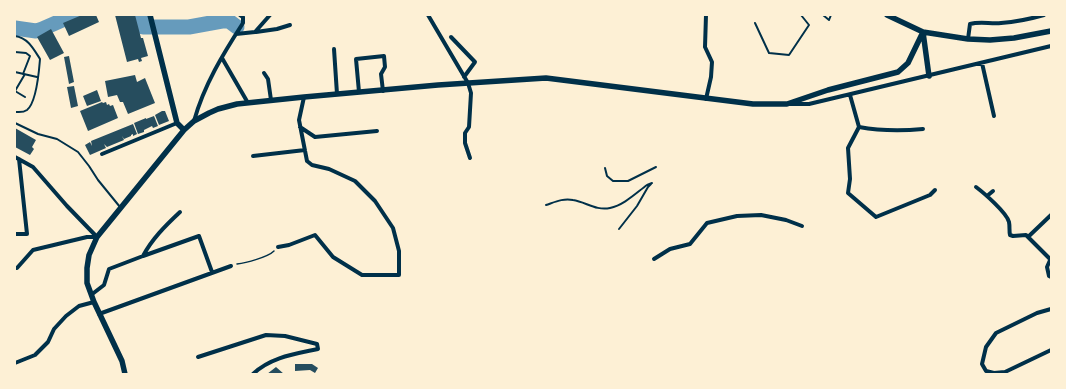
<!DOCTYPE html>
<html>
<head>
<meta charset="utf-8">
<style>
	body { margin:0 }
	#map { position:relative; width:1066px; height:389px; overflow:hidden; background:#fdf0d5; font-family:Cabin,sans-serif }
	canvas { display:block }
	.frame { position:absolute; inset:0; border:16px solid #fdf0d5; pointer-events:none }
</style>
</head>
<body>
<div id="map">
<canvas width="1066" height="389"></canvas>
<div class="frame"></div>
</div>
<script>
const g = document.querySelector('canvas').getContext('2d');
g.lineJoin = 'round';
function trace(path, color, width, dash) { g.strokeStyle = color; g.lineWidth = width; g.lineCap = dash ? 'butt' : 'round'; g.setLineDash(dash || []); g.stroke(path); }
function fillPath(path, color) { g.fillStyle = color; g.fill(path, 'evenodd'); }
trace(new Path2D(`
	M140 15 143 27H189L222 21H229L237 27
	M15 28 36 31 42 29 74 15`), '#669bbc', 15);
fillPath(new Path2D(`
	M82 15H96L99 22 69 36 63 23Z
	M115 15H135L141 38H143L148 56 141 58 142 61 139 62 138 59 127 62Z
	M51 29 64 53 50 60 37 37Z
	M69 56 74 82 69 84 64 57Z
	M135 75 137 82 145 78 155 103 128 114 123 102H120L117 95 108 97 105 81Z
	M74 86 78 106 71 108 67 87Z
	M97 90 101 101 87 106 83 96Z
	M102 102 103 103 106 102 107 105 109 104 110 106 113 105 118 118 88 131 80 111Z
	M162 111H165L169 121 159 125 155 115Z
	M154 116 158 126 153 128 152 126 144 130V132L138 134 134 123 146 118V119Z
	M133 124 137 134 133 136V134L131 135V136L124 139 122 136 124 140 107 147 104 144 106 148 90 155 85 145 90 142 92 146 91 141Z
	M15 128 36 140 32 147 34 149 30 155 15 147Z
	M295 364H312L318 368 315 373 310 370 295 371Z
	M276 367 284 374H267Z`), '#264d5e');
trace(new Path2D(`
	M237 264C246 263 268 257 274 251`), '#003049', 1.5);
trace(new Path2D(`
	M823 15 829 20 831 15
	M755 23 769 53 789 55 809 25 801 15
	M15 36C28 38 33 48 40 59 39 71 37 102 27 110 23 113 19 112 15 112
	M15 52 26 53 30 56 23 74
	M15 72 37 77
	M15 91 25 74
	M15 91 25 97
	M15 123 38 134 57 139 78 152 89 166 98 180 120 207
	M605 168 607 176 613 181H628L656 167
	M546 205C555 202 563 198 573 200 586 202 596 211 610 208 624 205 636 193 647 185L652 183
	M619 229 637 206 648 187 651 184`), '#003049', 2);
trace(new Path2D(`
	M428 15 468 83 471 93 469 127 465 133V143L470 158
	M706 15 705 47 712 62 711 77 706 99
	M256 32 277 29 290 25
	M236 34 255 32 270 15
	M451 37 475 62 464 77
	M968 39 970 24C980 21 990 24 1001 23 1015 22 1030 19 1044 15
	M334 49 337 94
	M222 58 248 103
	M982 63 994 116
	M264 73 268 79 271 100
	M359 92 356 59 384 56 385 67 381 74 383 91
	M850 95 859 127 848 148 850 179 848 193 876 217 930 195 935 190
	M790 104H809L1051 46
	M194 121C204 85 223 54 243 23V17L240 15
	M300 127 315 137 377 131
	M859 127C881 131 901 131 923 129
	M102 154 177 123
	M253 156 305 150
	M15 157 33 167 67 206 97 237
	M976 187C984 193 1007 213 1009 222 1010 227 1009 231 1010 235L1013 236 1026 235 1050 259
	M987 196 993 191
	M15 234H27L19 159
	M1028 237 1051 215
	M278 247 289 245 315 235 333 257 362 275H399V251L393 228 375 201 355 181 329 169 312 165 307 161 299 120 304 97
	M143 256 199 236 212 272
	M1051 258 1047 267 1049 276 1051 277
	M654 259 670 249 690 244 707 223 737 216 761 215 786 220 802 226
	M15 268H17L33 250 87 237H97
	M91 295 104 285 109 269 143 256C152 239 165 226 180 212
	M1051 309 1037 313 996 333 986 347 982 364 986 371 994 373 1005 372 1051 350
	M99 314 231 266
	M198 357 266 335 285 336 317 344 318 349C295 354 271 357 253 374
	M15 363 35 355 48 342 54 329 66 316 79 306 94 302`), '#003049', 4);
trace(new Path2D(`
	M150 15 177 123 184 130
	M887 15 923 32 968 39 990 40 1014 38 1051 31
	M923 32 929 76
	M125 374 122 361 94 302 87 283V268L89 255 97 237 184 130 194 121 209 113 218 109 237 104 304 97 438 85 546 78 753 104H787L828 90 898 72 908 63 923 32`), '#003049', 5.5);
</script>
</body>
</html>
